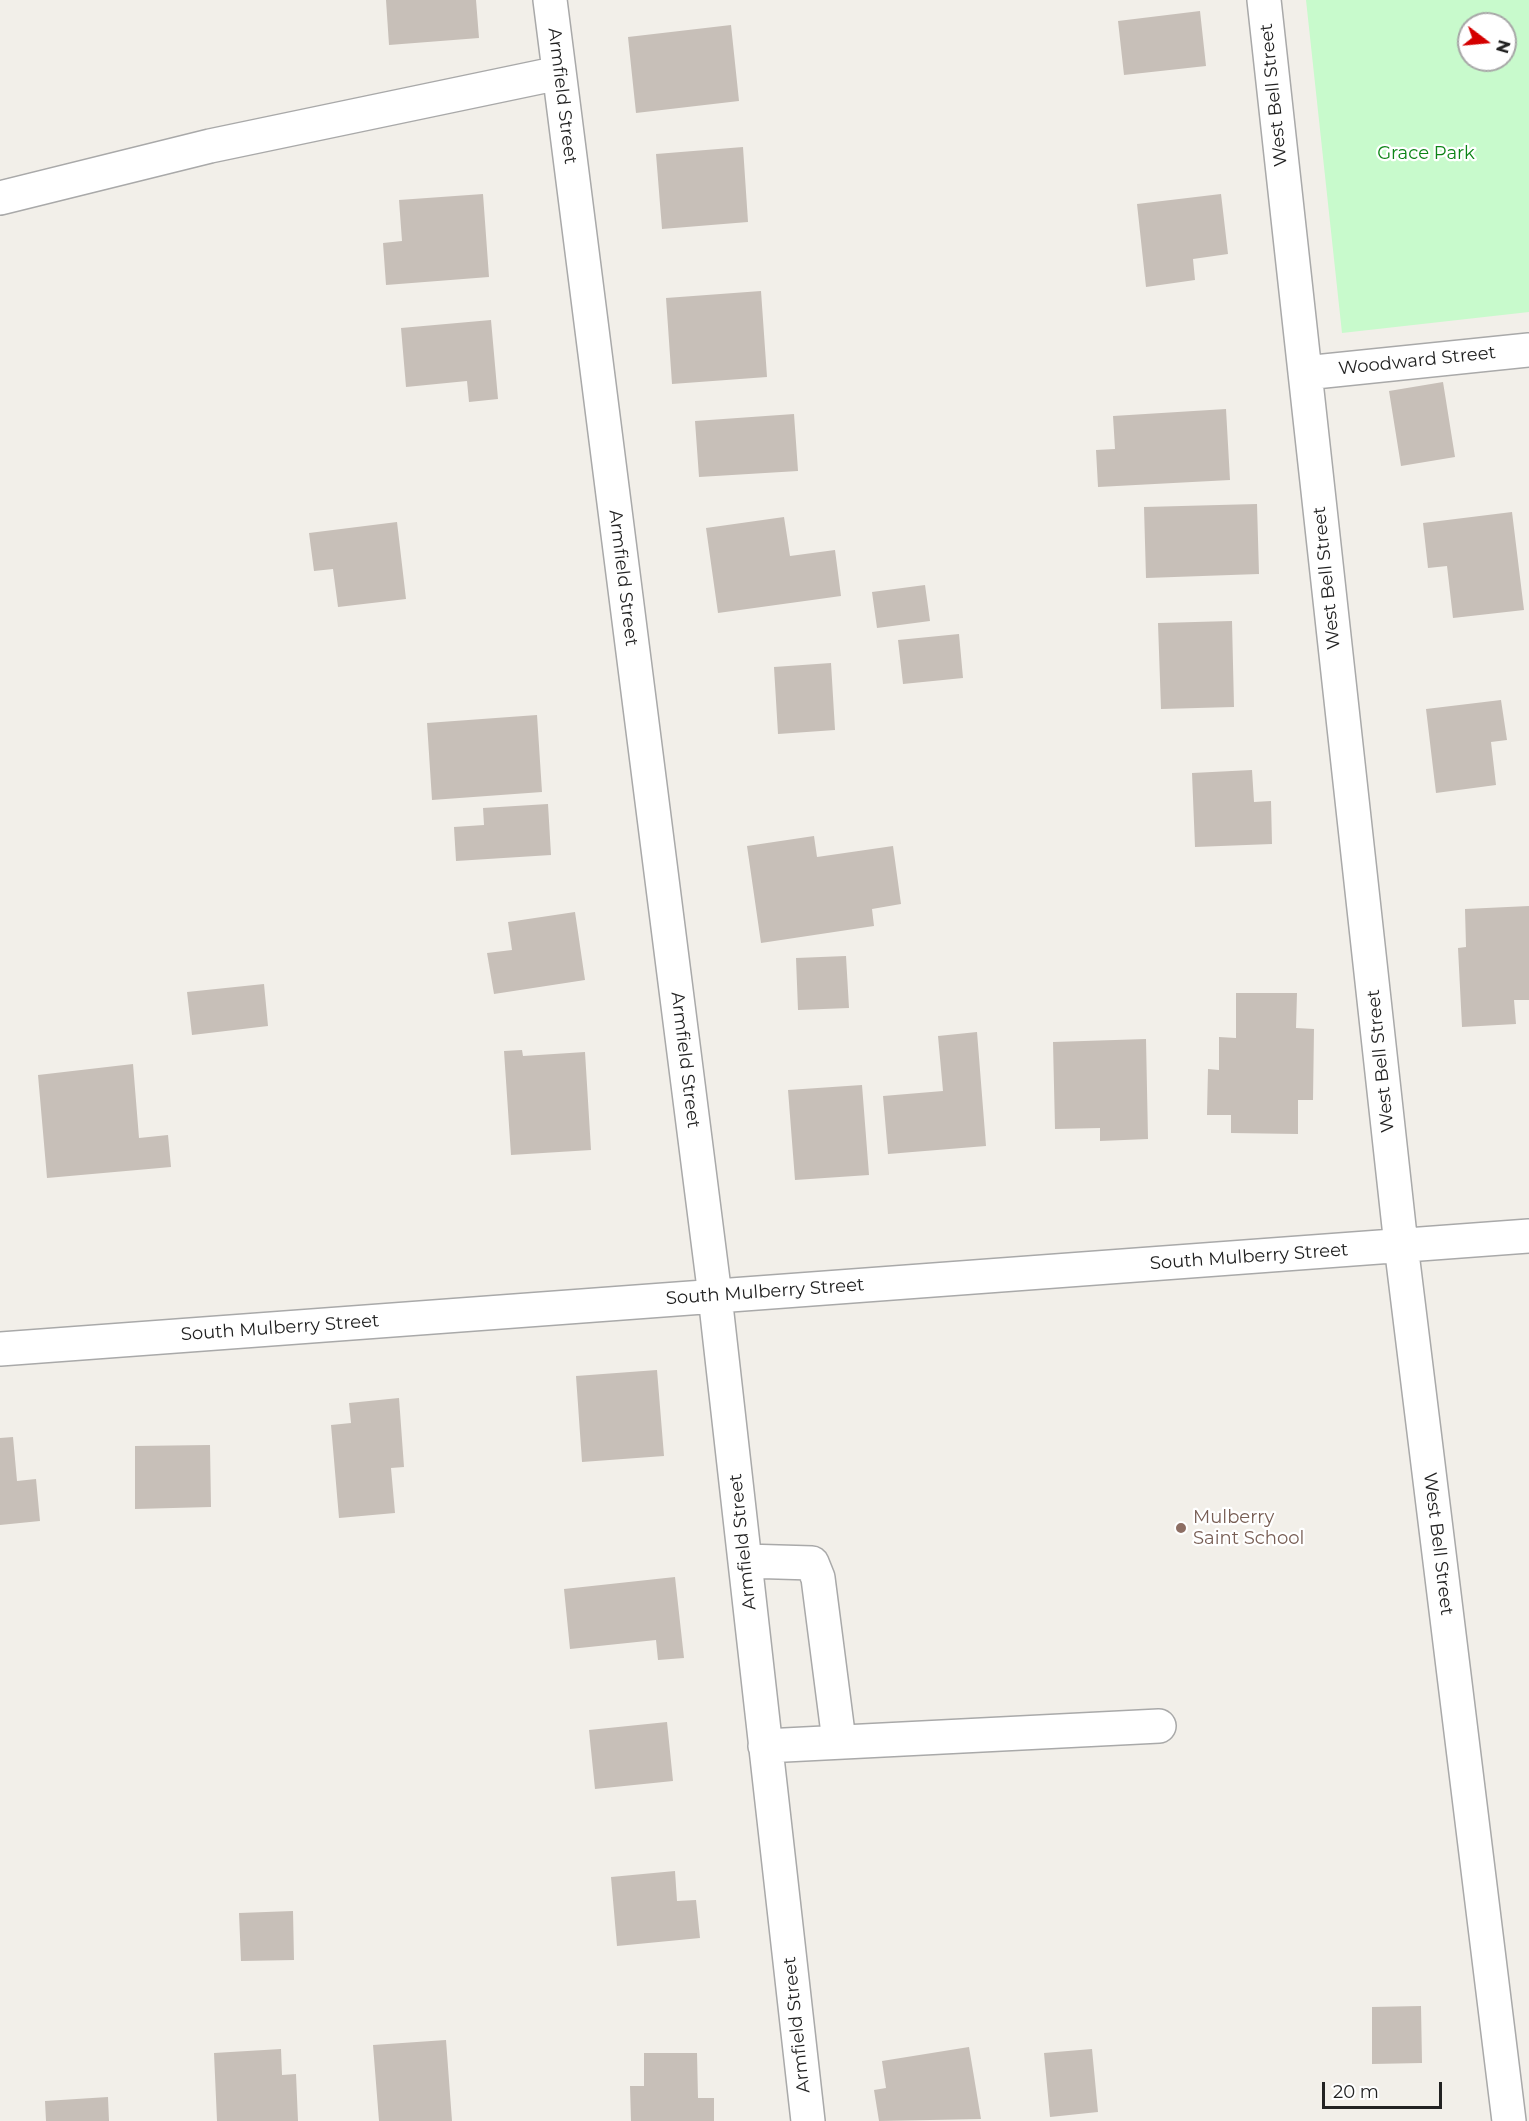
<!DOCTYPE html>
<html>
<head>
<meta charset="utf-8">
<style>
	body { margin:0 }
	#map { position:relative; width:1529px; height:2121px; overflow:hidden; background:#f2efe9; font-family:Montserrat,sans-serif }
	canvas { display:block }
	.north { position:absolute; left:1457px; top:12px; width:60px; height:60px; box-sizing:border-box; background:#fff; border:2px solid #a7a7a7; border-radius:50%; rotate:106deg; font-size:16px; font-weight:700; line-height:24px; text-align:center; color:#222 }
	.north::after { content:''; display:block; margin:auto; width:21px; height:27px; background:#d40000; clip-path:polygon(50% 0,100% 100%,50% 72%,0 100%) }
	.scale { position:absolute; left:1322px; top:2082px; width:120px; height:27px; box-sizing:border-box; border:3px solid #222; border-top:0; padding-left:8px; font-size:18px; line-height:21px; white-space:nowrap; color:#222; -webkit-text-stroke:4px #fff; paint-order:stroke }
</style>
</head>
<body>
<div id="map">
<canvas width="1529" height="2121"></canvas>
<div class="north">N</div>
<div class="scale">20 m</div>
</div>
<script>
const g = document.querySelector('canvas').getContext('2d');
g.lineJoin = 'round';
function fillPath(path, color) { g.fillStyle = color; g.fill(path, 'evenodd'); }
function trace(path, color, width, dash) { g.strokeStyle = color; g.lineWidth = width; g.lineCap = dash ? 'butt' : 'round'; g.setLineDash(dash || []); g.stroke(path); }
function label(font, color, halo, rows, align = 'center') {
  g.font = font + ' Montserrat,sans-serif'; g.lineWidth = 4.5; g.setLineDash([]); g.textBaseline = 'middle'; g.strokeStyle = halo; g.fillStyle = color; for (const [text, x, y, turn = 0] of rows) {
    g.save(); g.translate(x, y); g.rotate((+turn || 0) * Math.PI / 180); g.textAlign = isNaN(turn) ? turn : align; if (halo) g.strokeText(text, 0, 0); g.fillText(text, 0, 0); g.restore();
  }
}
fillPath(new Path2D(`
	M1306 0H1529V312L1342 333ZM1469 24H1505V60H1469Z`), '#c8facc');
fillPath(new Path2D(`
	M386 0H476L479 38 389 45Z
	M1200 11 1206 66 1124 75 1118 21Z
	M731 25 739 101 636 113 628 37Z
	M743 147 748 222 662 229 656 154Z
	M483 194 489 277 386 285 383 243 402 241 399 200Z
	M1221 194 1228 254 1193 259 1195 280 1146 287 1137 204Z
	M761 291 767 377 672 384 666 298Z
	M491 320 498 399 469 402 467 381 406 387 401 328Z
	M1443 382 1455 457 1401 466 1389 391Z
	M1226 409 1230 480 1098 487 1096 450 1115 449 1113 416Z
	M794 414 798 471 699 477 695 421Z
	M1257 504 1259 574 1146 578 1144 507Z
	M1512 512 1524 610 1453 618 1447 566 1428 568 1423 523Z
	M784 517 790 556 835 550 841 596 718 613 706 528Z
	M397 522 406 599 338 607 333 569 314 571 309 533Z
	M925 585 930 621 877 628 872 592Z
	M1232 621 1234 707 1161 709 1158 623Z
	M959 634 963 678 903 684 898 640Z
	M831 663 835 730 778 734 774 667Z
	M1501 700 1507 740 1491 742 1496 785 1436 793 1426 709Z
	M537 715 542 792 432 800 427 723Z
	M1252 770 1254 802 1271 801 1272 844 1195 847 1192 773Z
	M548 804 551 855 456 861 454 827 484 825 483 808Z
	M814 836 817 857 893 846 901 904 872 909 874 926 761 943 747 846Z
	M1529 906V1000H1514L1516 1024 1462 1027 1458 948 1466 947 1465 909Z
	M575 912 585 980 494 994 487 953 512 950 508 922Z
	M846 956 849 1008 798 1010 796 958Z
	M264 984 268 1026 192 1035 187 992Z
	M1236 993H1297L1296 1028 1314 1029 1313 1100H1298V1134L1231 1133V1115H1207L1208 1069 1219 1070V1037L1236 1038Z
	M977 1032 986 1146 888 1154 883 1096 943 1091 938 1036Z
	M1146 1039 1148 1139 1100 1141V1128L1055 1129 1053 1042Z
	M522 1050 523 1056 585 1052 591 1150 511 1155 504 1051Z
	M133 1064 139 1138 168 1135 171 1167 47 1178 38 1075Z
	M862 1085 869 1175 795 1180 788 1090Z
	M657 1370 664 1456 582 1462 576 1376Z
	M399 1398 404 1467 391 1468 395 1513 339 1518 331 1425 351 1423 349 1403Z
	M13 1437 17 1481 36 1479 40 1521 0 1525V1438Z
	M210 1445 211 1507 135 1509V1446Z
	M675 1577 684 1658 658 1660 656 1640 570 1649 564 1589Z
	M667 1722 673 1781 595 1789 589 1730Z
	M675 1871 677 1901 696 1900 700 1938 617 1946 611 1877Z
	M293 1911 294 1960 241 1961 239 1913Z
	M1421 2006 1422 2063 1372 2064V2007Z
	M446 2040 452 2121H379L373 2045Z
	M969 2047 981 2119 879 2121 874 2090 886 2088 882 2061Z
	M281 2049 282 2075 296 2074 298 2121H217L214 2053Z
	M1092 2049 1098 2112 1050 2117 1044 2053Z
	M644 2053H697L698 2098H714V2121H631L630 2086H644Z
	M108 2097 109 2121H46L45 2101Z`), '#c7bfb8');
const minor = new Path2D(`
	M550 0 715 1296 808 2121
	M1264 0 1401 1245 1509 2121
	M0 198 210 146 559 73
	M1305 373 1529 350
	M0 1349 1529 1236
	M745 1561 812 1563 818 1578 839 1741
	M765 1746 1159 1726`);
trace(minor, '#a9a9a9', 36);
trace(minor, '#fff', 33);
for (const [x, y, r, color] of [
	[1181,1528,6,"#8d6e63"]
]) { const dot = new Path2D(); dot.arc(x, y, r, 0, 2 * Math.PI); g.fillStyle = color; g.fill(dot); trace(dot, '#fff', 2); }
label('18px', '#222', '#fff', [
	["West Bell Street",1274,95,-96],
	["Armfield Street",562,96,83],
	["Woodward Street",1417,361,-6],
	["Armfield Street",623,578,83],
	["West Bell Street",1327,578,-96],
	["Armfield Street",685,1060,83],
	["West Bell Street",1381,1061,-96],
	["South Mulberry Street",1249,1257,-4],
	["South Mulberry Street",765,1292,-4],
	["South Mulberry Street",280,1328,-4],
	["Armfield Street",743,1542,-96],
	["West Bell Street",1438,1544,83],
	["Armfield Street",797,2025,-96]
]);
label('18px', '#0c8416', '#fff', [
	["Grace Park",1426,154]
]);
label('18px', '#785e54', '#fff', [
	["Mulberry",1193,1518],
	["Saint School",1193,1539]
], 'left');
</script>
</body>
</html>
